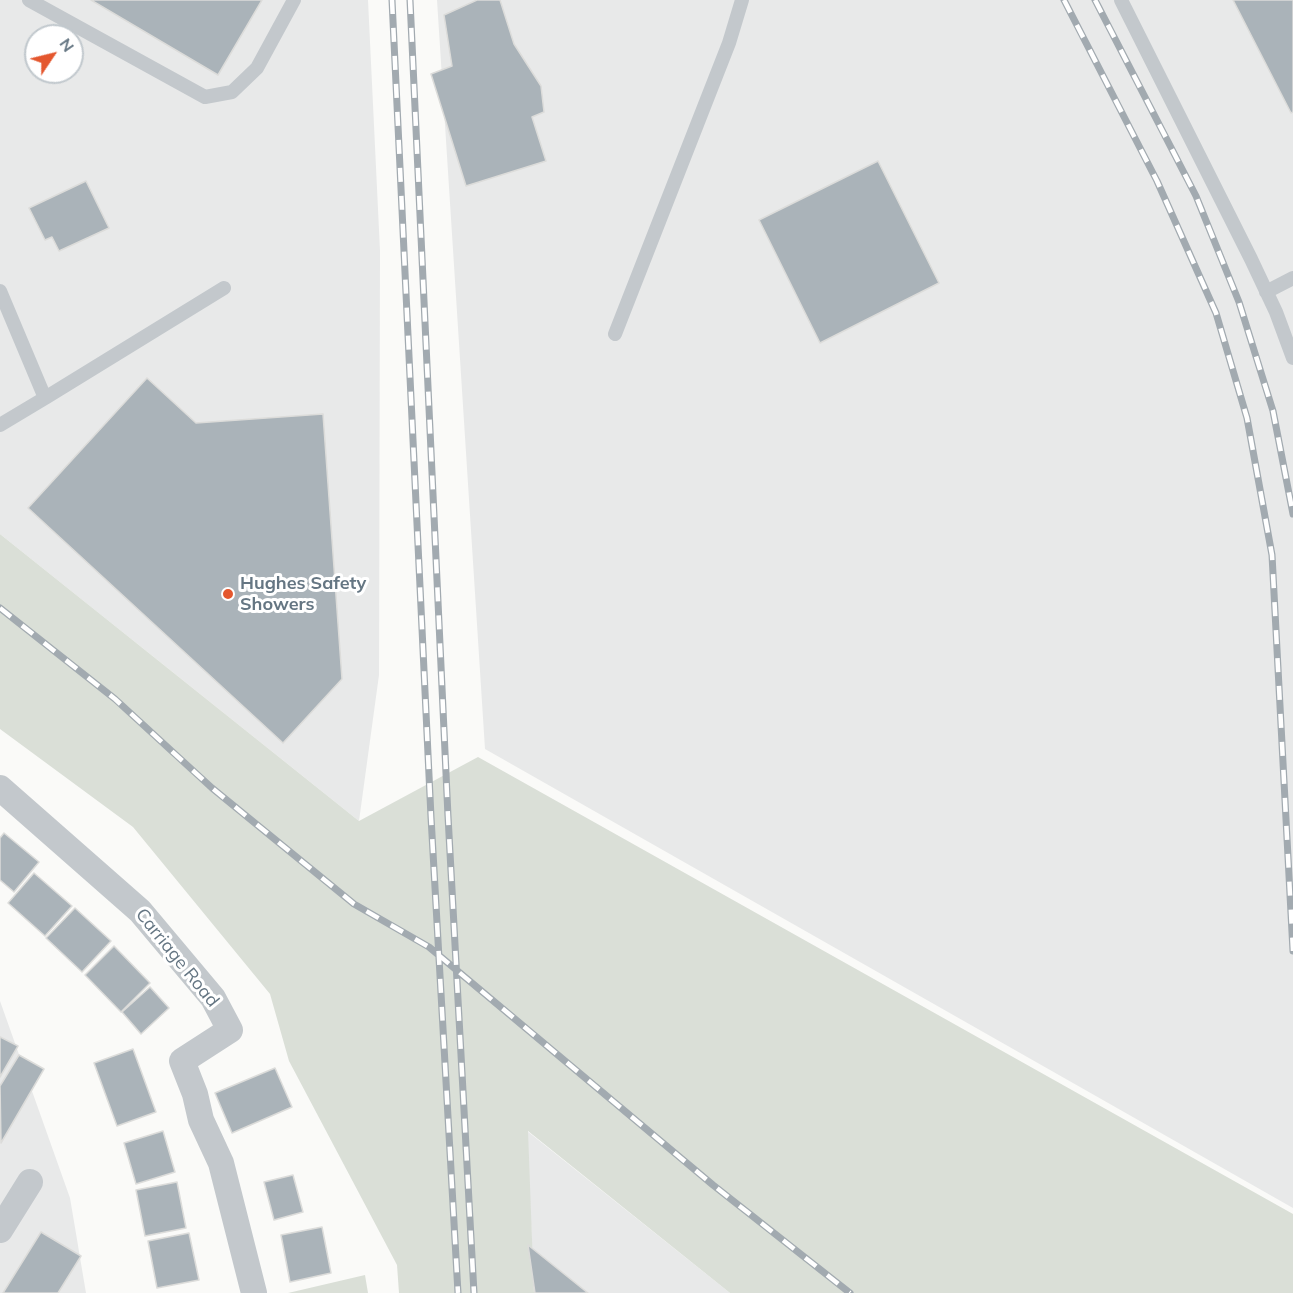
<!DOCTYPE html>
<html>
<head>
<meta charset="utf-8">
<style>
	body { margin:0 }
	#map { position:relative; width:1293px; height:1293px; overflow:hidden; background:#fafaf8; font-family:Mulish,sans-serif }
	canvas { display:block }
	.north { position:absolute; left:24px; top:24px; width:60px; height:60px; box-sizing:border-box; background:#fff; border:2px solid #c1c8cd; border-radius:50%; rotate:55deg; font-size:16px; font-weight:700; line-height:24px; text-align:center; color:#657683 }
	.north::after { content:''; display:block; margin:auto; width:21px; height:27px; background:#e4572e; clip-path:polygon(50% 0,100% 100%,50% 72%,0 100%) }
</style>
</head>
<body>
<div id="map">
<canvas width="1293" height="1293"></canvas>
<div class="north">N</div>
</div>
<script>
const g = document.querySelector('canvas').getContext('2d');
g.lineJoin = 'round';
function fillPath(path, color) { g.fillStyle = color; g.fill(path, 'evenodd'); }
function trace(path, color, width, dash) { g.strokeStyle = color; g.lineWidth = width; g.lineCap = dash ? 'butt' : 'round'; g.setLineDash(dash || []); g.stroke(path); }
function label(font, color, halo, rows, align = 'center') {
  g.font = font + ' Mulish,sans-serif'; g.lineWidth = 6; g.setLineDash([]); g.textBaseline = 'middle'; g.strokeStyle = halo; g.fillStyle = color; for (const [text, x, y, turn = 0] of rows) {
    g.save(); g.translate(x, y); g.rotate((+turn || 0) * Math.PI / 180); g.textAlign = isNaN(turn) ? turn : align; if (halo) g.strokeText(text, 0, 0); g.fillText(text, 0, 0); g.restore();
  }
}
fillPath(new Path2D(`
	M0 0H368L380 251 379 675 359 821 0 534ZM36 36H72V72H36Z
	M437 0H1293V1208L485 749Z
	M0 1001 70 1198 86 1293H0Z
	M527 1131 730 1293H534Z`), '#e8e9e9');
fillPath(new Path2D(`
	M0 534 359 821 478 757 1293 1214V1293H730L528 1131 534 1293H399L397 1265 289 1061 270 994 133 827 0 729Z
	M365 1275 368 1293H288Z`), '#dadfd7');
const building = new Path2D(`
	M91 0H262L218 75Z
	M477 0H500L514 44 541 86 544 112 532 117 546 161 466 186 431 74 452 66 444 15Z
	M1233 0H1293V112L1291 113Z
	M878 161 939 283 820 343 759 220Z
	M86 181 109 228 59 251 52 237 45 240 29 208Z
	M147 378 196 423 323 414 342 679 283 743 28 508Z
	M4 833 39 862 14 892 0 880V838Z
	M34 873 72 906 45 936 8 903Z
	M75 908 111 941 82 972 46 938Z
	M114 946 150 983 121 1012 85 975Z
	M150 987 169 1008 141 1034 122 1012Z
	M0 1037 18 1046 0 1077Z
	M133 1049 156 1112 117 1126 94 1063Z
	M19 1055 44 1069 1 1143 0 1086Z
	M275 1068 292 1107 232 1133 215 1093Z
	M163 1131 175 1172 136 1184 124 1143Z
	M293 1175 303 1212 274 1220 264 1182Z
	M177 1182 186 1228 145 1236 136 1190Z
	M322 1227 331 1273 290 1282 281 1235Z
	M41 1232 81 1256 58 1293H3Z
	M189 1233 199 1280 157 1288 148 1241Z
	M528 1245 588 1293H535Z`);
fillPath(building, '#aab3b9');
trace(building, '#dcdcda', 1.5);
trace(new Path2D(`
	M29 0 205 97 232 92 257 68 294 0
	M1121 0 1251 259 1276 312 1293 358
	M0 291 45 398 0 425
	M1266 292 1293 278
	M615 334 729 43 742 0
	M45 398 224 288`), '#c3c8cc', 14);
trace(new Path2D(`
	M0 788 140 911 213 998 230 1030 182 1061 195 1094 201 1120 221 1163 254 1293
	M0 1230 30 1182`), '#c3c8cc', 26);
const rail = new Path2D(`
	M392 0 431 817 458 1293
	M410 0 448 816 474 1293
	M1064 0 1157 181 1216 313 1247 418 1272 555 1293 951
	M1095 0 1196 196 1239 302 1273 411 1293 514
	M0 608 115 699 212 788 354 904 429 947 713 1185 850 1293`);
trace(rail, '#a2aab0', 7);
trace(rail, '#fff', 4.5, [14]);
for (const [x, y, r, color] of [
	[228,594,6,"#e4572e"]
]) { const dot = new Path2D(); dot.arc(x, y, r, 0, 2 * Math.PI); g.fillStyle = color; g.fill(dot); trace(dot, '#fff', 2); }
label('bold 18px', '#657683', '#fff', [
	["Hughes Safety",240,584],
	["Showers",240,605]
], 'left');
label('18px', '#657683', '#fff', [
	["Carriage Road",177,958,51]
]);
</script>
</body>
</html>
